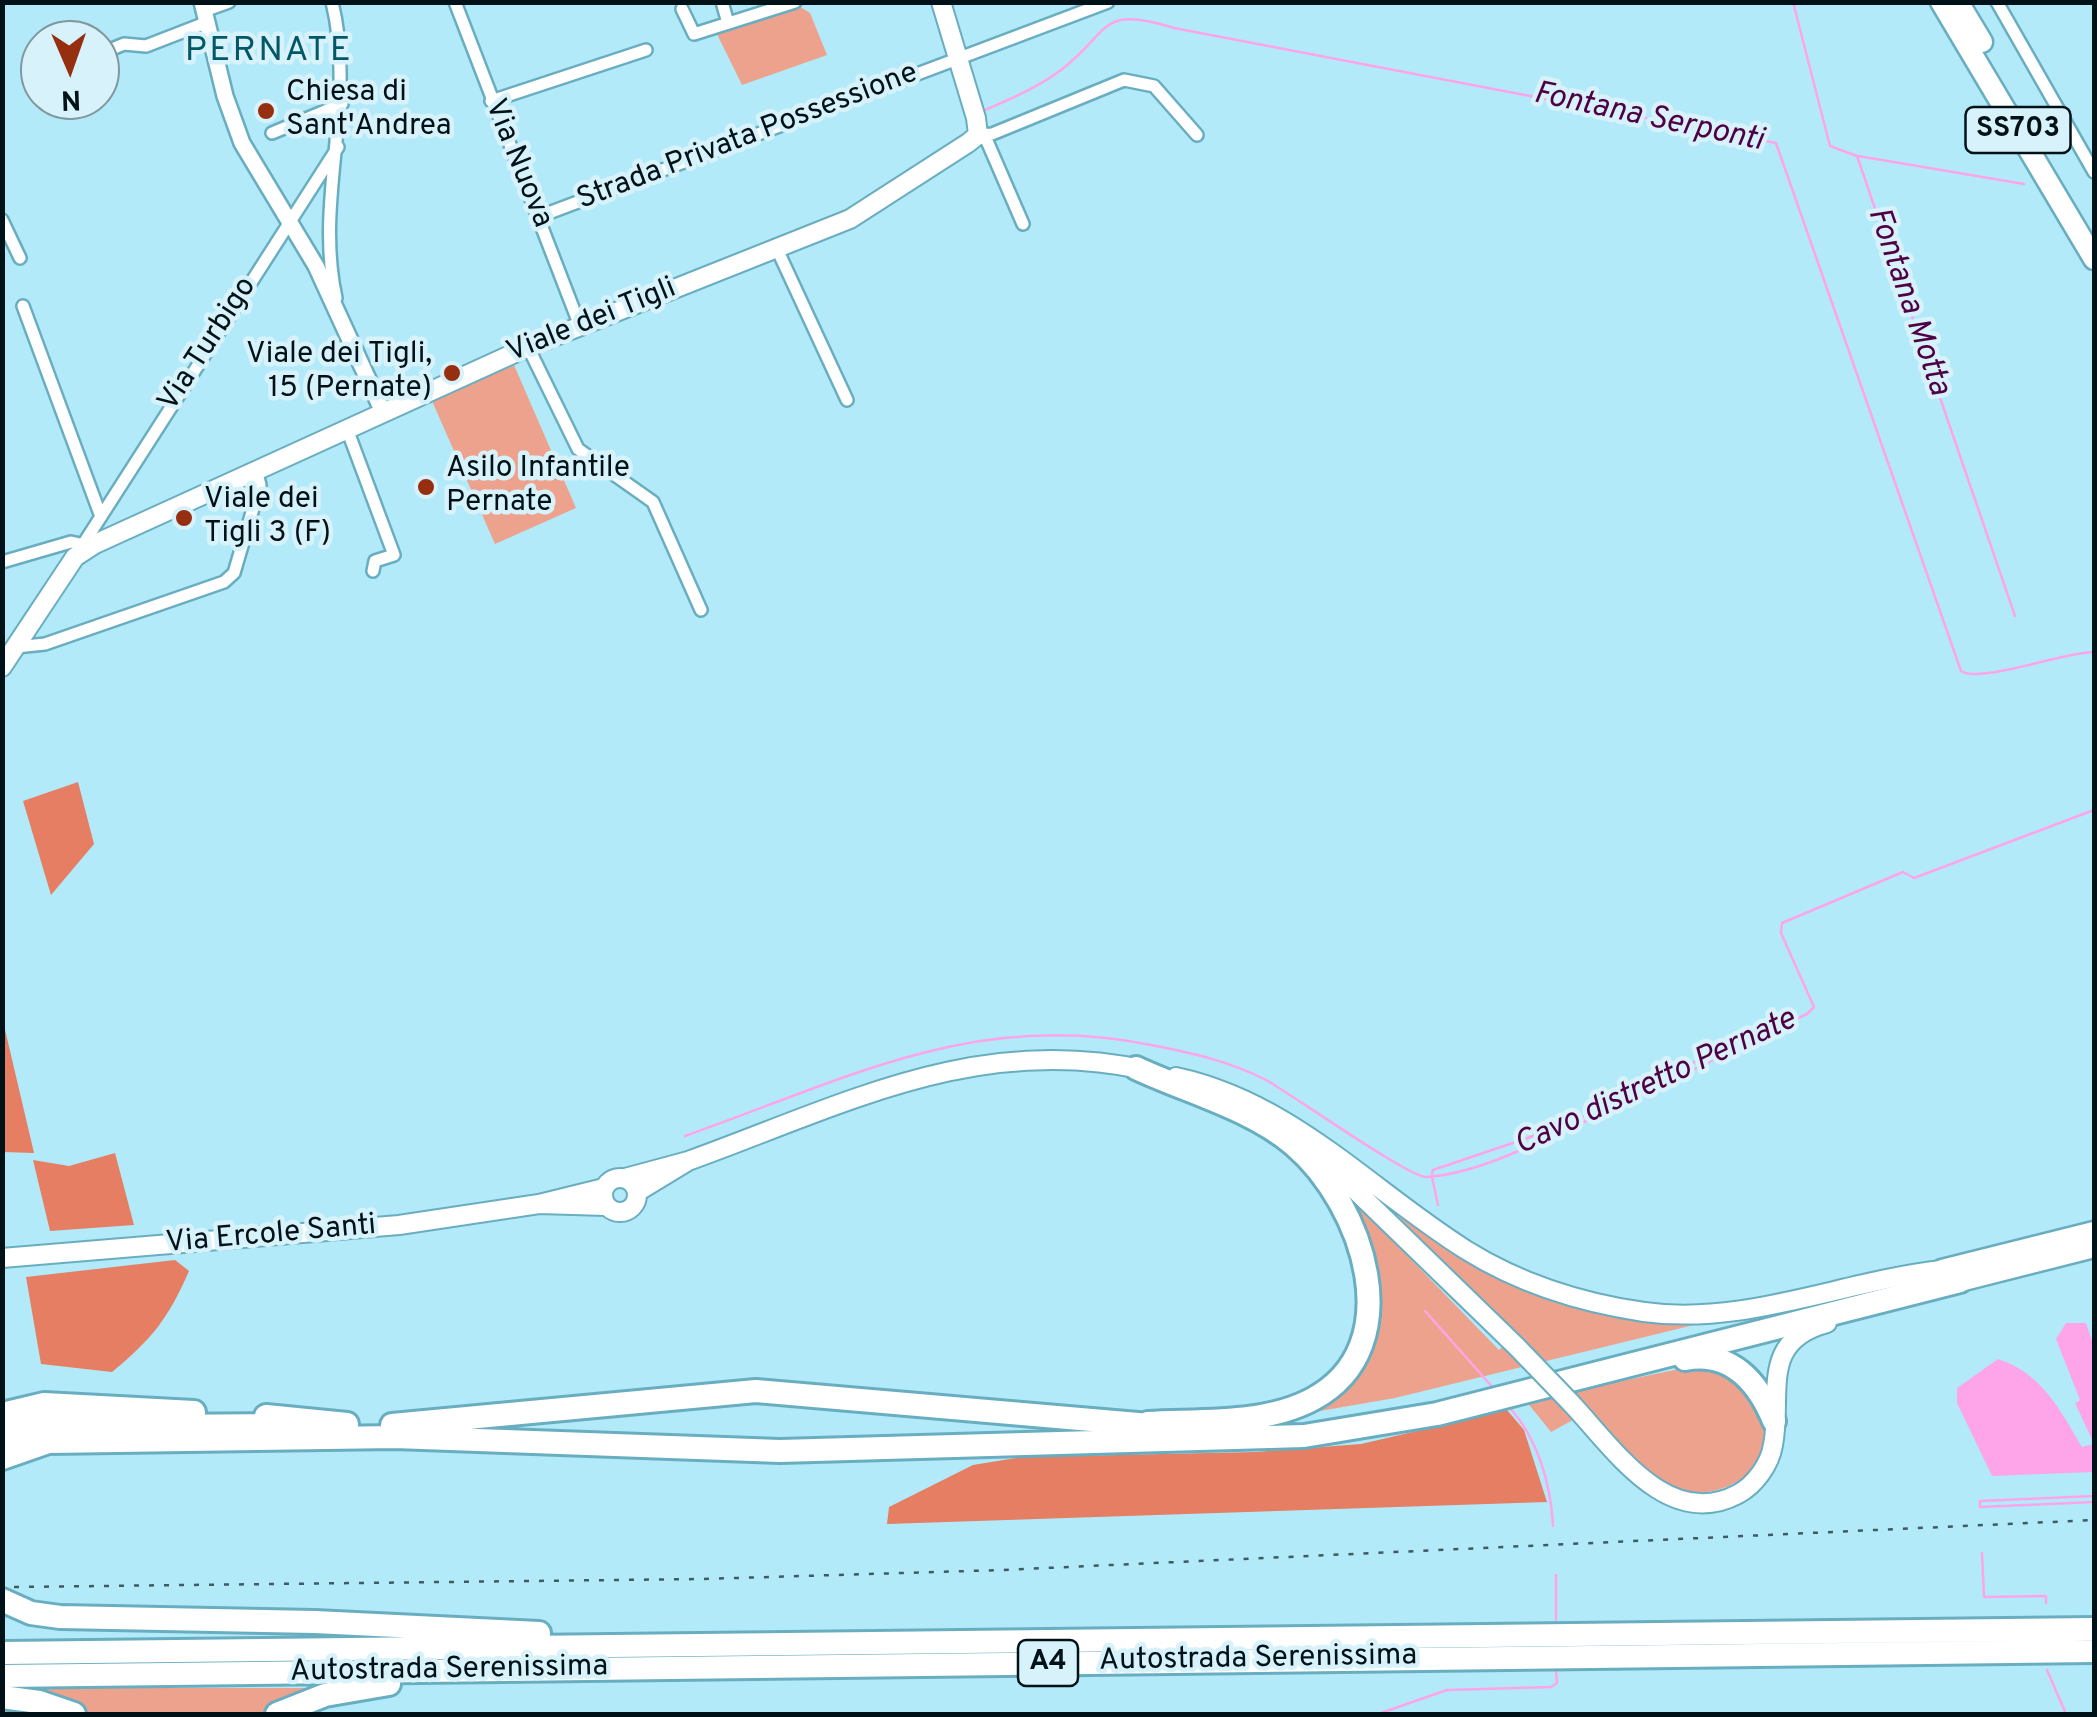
<!DOCTYPE html>
<html>
<head>
<meta charset="utf-8">
<style>
	body { margin:0 }
	#map { position:relative; width:2097px; height:1717px; overflow:hidden; background:#b3eaf9; font-family:Overpass,sans-serif }
	canvas { display:block }
	.frame { position:absolute; inset:0; border:5px solid #001217; pointer-events:none }
	.north { position:absolute; left:20px; top:20px; width:100px; height:100px; box-sizing:border-box; background:#d7f2fa; border:2px solid #81989f; border-radius:50%; rotate:178deg; font-size:28px; font-weight:700; line-height:40px; text-align:center; color:#001217 }
	.north::after { content:''; display:block; margin:auto; width:35px; height:45px; background:#962e10; clip-path:polygon(50% 0,100% 100%,50% 72%,0 100%) }
</style>
</head>
<body>
<div id="map">
<canvas width="2097" height="1717"></canvas>
<div class="frame"></div>
<div class="north">N</div>
</div>
<script>
const g = document.querySelector('canvas').getContext('2d');
g.lineJoin = 'round';
function fillPath(path, color) { g.fillStyle = color; g.fill(path, 'evenodd'); }
function trace(path, color, width, dash) { g.strokeStyle = color; g.lineWidth = width; g.lineCap = dash ? 'butt' : 'round'; g.setLineDash(dash || []); g.stroke(path); }
function label(font, color, halo, rows, align = 'center') {
  g.font = font + ' Overpass,sans-serif'; g.lineWidth = 9; g.setLineDash([]); g.textBaseline = 'middle'; g.strokeStyle = halo; g.fillStyle = color; for (const [text, x, y, turn = 0] of rows) {
    g.save(); g.translate(x, y); g.rotate((+turn || 0) * Math.PI / 180); g.textAlign = isNaN(turn) ? turn : align; if (halo) g.strokeText(text, 0, 0); g.fillText(text, 0, 0); g.restore();
  }
}
fillPath(new Path2D(`
	M794 3 810 13 827 55 742 85 714 28Z
	M514 365 576 508 495 544 432 401Z
	M1326 1172 1499 1350 1517 1335 1380 1198 1597 1310 1702 1323 1395 1398 1308 1413 1377 1310Z
	M1684 1368C1705 1371 1742 1374 1755 1394 1799 1458 1721 1516 1659 1483 1638 1472 1608 1429 1591 1410L1551 1432 1526 1401Z
	M42 1688H313L263 1714H3L2 1693Z`), '#eda28d');
fillPath(new Path2D(`
	M78 782 94 844 51 895 23 801Z
	M2 1021H3L34 1153 3 1152Z
	M115 1153 134 1225 50 1231 33 1160 69 1166Z
	M175 1260 189 1271C168 1319 152 1339 112 1372L41 1364 26 1277Z
	M1507 1410 1524 1430 1547 1502 887 1524 889 1507 973 1465 1022 1457 1256 1452 1361 1444Z`), '#e57e62');
fillPath(new Path2D(`
	M2066 1323H2086L2094 1347V1472L1992 1476 1957 1403V1388L1998 1359C2042 1373 2060 1410 2082 1447L2094 1444 2075 1403 2080 1400 2056 1339Z`), '#fda5e8');
trace(new Path2D(`
	M1793 2 1830 146 1857 156 2015 616
	M983 111C1010 99 1037 88 1061 70 1111 32 1098 4 1174 28L1776 143 1961 671C1980 684 2063 652 2094 652
	M1858 156 2024 184
	M685 1136C847 1079 975 1009 1151 1045 1192 1053 1229 1061 1266 1080 1293 1095 1411 1179 1427 1177 1472 1174 1521 1150 1562 1132 1646 1095 1725 1053 1807 1014L1814 1007 1781 933 1782 923 1903 872 1914 878 2094 810
	M1432 1174 1433 1170 1566 1125 1711 1054
	M1432 1177 1438 1205
	M1425 1311 1495 1390
	M1510 1408C1538 1439 1551 1485 1553 1526
	M1980 1507V1501L2094 1496
	M1980 1507 2094 1502
	M1982 1553 1984 1597 2046 1596V1603
	M1556 1575V1620
	M2047 1670 2066 1714
	M1378 1714 1447 1690 1551 1687 1557 1683 1556 1671`), '#fda5e8', 2.5);
const minor = new Path2D(`
	M332 2C357 103 314 199 336 298
	M455 2 580 326
	M722 2 728 23
	M1997 2 2094 172
	M682 9 694 34 795 2
	M204 11 229 2
	M100 54 124 44 146 46 208 22
	M491 101 646 50
	M272 133 342 104
	M978 135 992 134 1124 80 1154 86 1197 135
	M978 135 987 141 1023 224
	M538 217 1108 2
	M2 220 20 258
	M777 249 847 400
	M23 306 100 514
	M528 347 578 449 653 502 701 610
	M347 429 394 555 375 561 373 571
	M75 557 338 147
	M2 562 71 542 80 544
	M16 647 45 644 224 582 234 573 260 485 257 473`);
const tertiary = new Path2D(`
	M202 2 225 96 242 143 316 266 383 412`);
const secondary = new Path2D(`
	M2 667 75 557 95 544 528 347 850 219 968 143 978 135 976 118 941 2`);
const primary = new Path2D(`
	M1176 1077C1292 1102 1369 1189 1466 1250 1519 1283 1582 1303 1644 1312 1746 1326 1842 1281 1942 1270
	M1316 1152 1517 1347
	M688 1161C843 1105 977 1033 1145 1070
	M603 1195a17 17 0 1 1 34 0a17 17 0 1 1-34 0Z
	M625 1178 688 1161 637 1192
	M604 1188 539 1204 606 1206
	M2 1258 399 1225 539 1204
	M1570 1402C1612 1446 1667 1532 1738 1494 1755 1485 1770 1464 1773 1445 1783 1396 1758 1341 1827 1323`);
const trunk = new Path2D(`
	M1941 2 2094 259
	M1958 2 1982 42
	M1942 1270 2094 1232
	M1960 1281 2094 1247`);
const motorway = new Path2D(`
	M1136 1068C1187 1092 1250 1108 1294 1145 1363 1204 1411 1346 1313 1399 1265 1425 1201 1420 1148 1423
	M1685 1359C1731 1350 1758 1382 1774 1421
	M2 1414 44 1404 194 1412
	M266 1416 347 1424
	M392 1425 756 1391 1161 1426
	M158 1426 280 1425
	M2 1436 49 1423 169 1426
	M2 1458 48 1442 395 1437 780 1451 1304 1436 1437 1414 1960 1281
	M2 1600 31 1613 60 1617 315 1622 539 1633
	M2 1653 2094 1629
	M2 1676 2094 1651
	M2 1697 39 1702 74 1714
	M277 1714 325 1695 389 1684`);
trace(minor, '#69aec0', 16);
trace(tertiary, '#69aec0', 20);
trace(secondary, '#69aec0', 22);
trace(primary, '#69aec0', 22);
trace(trunk, '#69aec0', 25);
trace(motorway, '#69aec0', 28);
trace(minor, '#fff', 11);
trace(tertiary, '#fff', 15);
trace(secondary, '#fff', 18);
trace(primary, '#fff', 18);
trace(trunk, '#fff', 20);
trace(motorway, '#fff', 22);
trace(new Path2D(`
	M14 1587 702 1579 1002 1570 2094 1520`), '#3d5b64', 2.5, [5, 10]);
const primaryBridge = new Path2D(`
	M1517 1347 1570 1402`);
trace(primaryBridge, '#69aec0', 22, []);
trace(primaryBridge, '#fff', 18);
for (const [x, y, r, color] of [
	[266,111,10,"#962e10"],
	[452,373,10,"#962e10"],
	[426,487,10,"#962e10"],
	[184,518,10,"#962e10"]
]) { const dot = new Path2D(); dot.arc(x, y, r, 0, 2 * Math.PI); g.fillStyle = color; g.fill(dot); trace(dot, '#d7f2fa', 4); }
for (const [x, y, w] of [
	[2018,130,105],
	[1048,1663,60]
]) { const box = new Path2D(); box.roundRect(x - w / 2, y - 23, w, 46, 8); g.fillStyle = '#d7f2fa'; g.fill(box); trace(box, '#001217', 2.5); }
label('bold 28px', '#001217', null, [
	["SS703",2018,130],
	["A4",1048,1663]
]);
label('30px', '#001217', '#d7f2fa', [
	["Chiesa di",286,94],
	["Sant'Andrea",286,128],
	["Viale dei Tigli,",432,356,"right"],
	["15 (Pernate)",432,390,"right"],
	["Asilo Infantile",446,470],
	["Pernate",446,504],
	["Viale dei",204,501],
	["Tigli 3 (F)",204,535]
], 'left');
label('30px', '#001217', '#d7f2fa', [
	["Strada Privata Possessione",748,138,-21],
	["Via Nuova",517,164,68],
	["Viale dei Tigli",592,322,-22],
	["Via Turbigo",209,345,-57],
	["Via Ercole Santi",271,1236,-5],
	["Autostrada Serenissima",1258,1660,-1],
	["Autostrada Serenissima",449,1671,-1]
]);
label('italic 32px', '#4f0044', '#d7f2fa', [
	["Fontana Serponti",1648,119,12],
	["Fontana Motta",1907,302,71],
	["Cavo distretto Pernate",1656,1084,-25]
]);
g.letterSpacing = '2.5px';
label('35px', '#035868', '#d7f2fa', [
	["PERNATE",269,53]
]);
g.letterSpacing = '0px';
</script>
</body>
</html>
